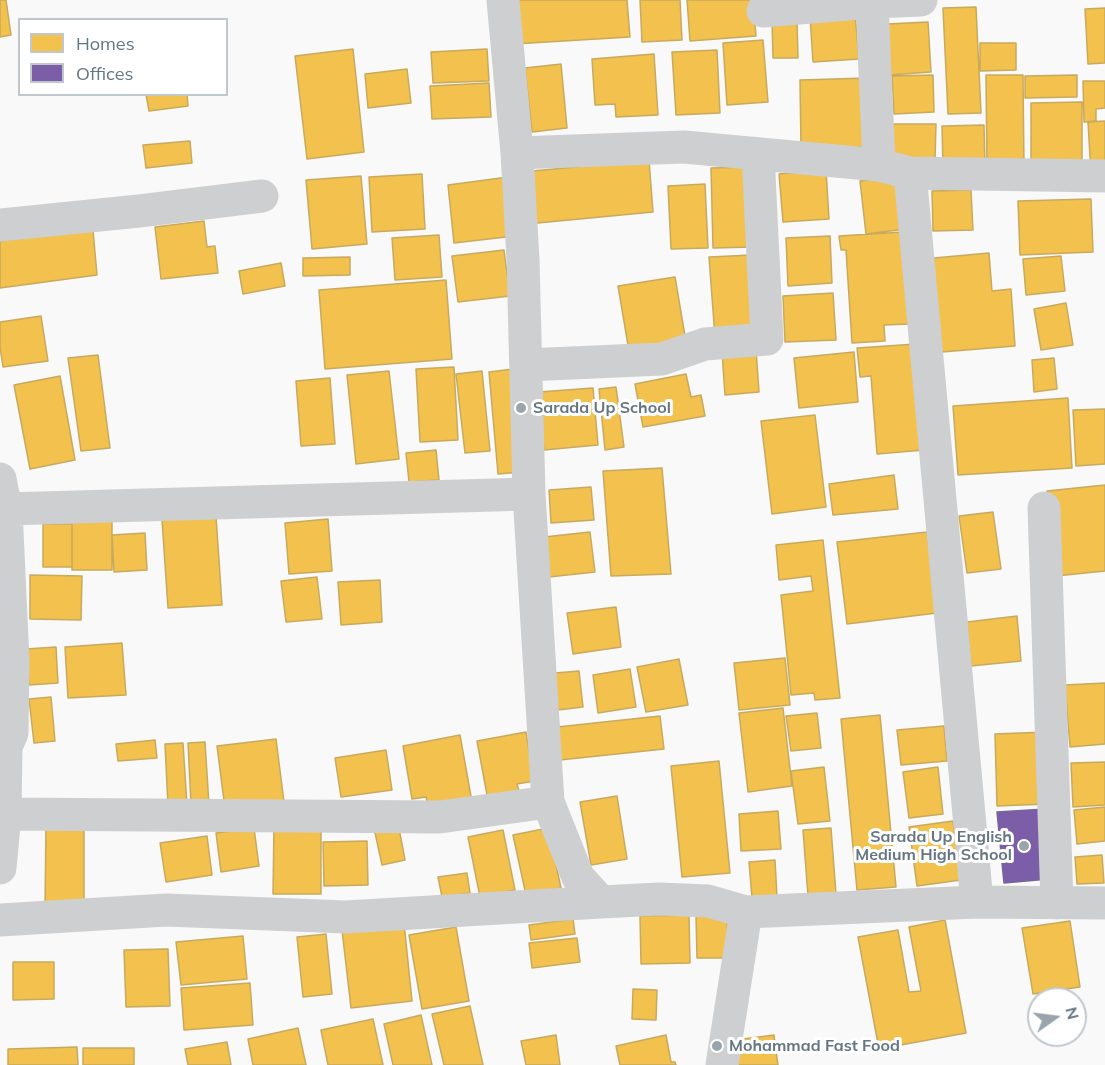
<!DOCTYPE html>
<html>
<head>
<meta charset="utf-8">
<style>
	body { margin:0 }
	#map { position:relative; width:1105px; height:1065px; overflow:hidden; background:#f9f9f9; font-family:Mulish,sans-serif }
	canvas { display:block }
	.legend { position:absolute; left:18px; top:18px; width:210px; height:78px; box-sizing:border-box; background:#fff; border:2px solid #c1c8cd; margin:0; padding:8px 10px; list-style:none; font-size:18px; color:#657683 }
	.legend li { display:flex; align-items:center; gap:12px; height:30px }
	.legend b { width:30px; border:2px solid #c1c8cd }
	.north { position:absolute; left:1027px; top:987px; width:60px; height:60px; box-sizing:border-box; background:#fff; border:2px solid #c1c8cd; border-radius:50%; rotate:76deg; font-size:16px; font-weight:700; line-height:24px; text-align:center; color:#657683 }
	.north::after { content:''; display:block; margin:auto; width:21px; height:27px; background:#99a4ac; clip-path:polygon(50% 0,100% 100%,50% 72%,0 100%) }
</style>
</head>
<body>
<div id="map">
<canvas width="1105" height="1065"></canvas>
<ul class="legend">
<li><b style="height:16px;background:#f2c14e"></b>Homes</li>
<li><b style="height:16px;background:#7b5ea7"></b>Offices</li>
</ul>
<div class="north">N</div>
</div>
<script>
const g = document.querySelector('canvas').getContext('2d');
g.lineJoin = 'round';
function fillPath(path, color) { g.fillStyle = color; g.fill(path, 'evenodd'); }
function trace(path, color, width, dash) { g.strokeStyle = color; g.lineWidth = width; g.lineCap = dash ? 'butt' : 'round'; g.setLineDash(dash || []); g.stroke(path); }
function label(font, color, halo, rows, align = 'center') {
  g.font = font + ' Mulish,sans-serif'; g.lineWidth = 6; g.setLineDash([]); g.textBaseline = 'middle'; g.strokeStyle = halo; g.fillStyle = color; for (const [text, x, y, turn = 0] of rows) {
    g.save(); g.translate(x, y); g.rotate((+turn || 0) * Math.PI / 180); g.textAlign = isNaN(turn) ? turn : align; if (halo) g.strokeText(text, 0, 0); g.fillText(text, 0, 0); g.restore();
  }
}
const homes = new Path2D(`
	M0 0H6L11 35 0 37Z
	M512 0H627L630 37 514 44Z
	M640 0H680L682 40 642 42Z
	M687 0H753L756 36 690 41Z
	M976 7 981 113 948 114 943 8Z
	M1105 8V63L1088 64 1085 9Z
	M855 13 859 59 813 62 810 16Z
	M797 19 798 58H773L772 20Z
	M928 22 931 72 890 75 887 24Z
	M763 40 768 102 727 105 723 43Z
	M980 43H1016V70L980 71Z
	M353 49 364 152 307 159 295 56Z
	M487 49 489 81 433 83 431 52Z
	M717 50 720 113 676 115 672 52Z
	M654 54 658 115 616 117 615 104 595 105 592 59Z
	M561 64 567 128 532 132 525 68Z
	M407 69 411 103 368 108 365 74Z
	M933 75 934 112 894 114 892 76Z
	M986 75H1023L1024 167H987Z
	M1077 75V97L1025 98V76Z
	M867 78 868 147 801 149 800 80Z
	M1083 81H1105V108L1096 109V121L1084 122Z
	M489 83 491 117 432 119 430 86Z
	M146 94H187L188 106 149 111Z
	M1082 102V160H1031V103Z
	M1105 121V173L1091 174 1088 122Z
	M891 124H936L935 161H891Z
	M984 125 985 166 943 167 942 126Z
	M190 141 192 163 146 168 143 145Z
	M649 160 653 212 527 224 522 172Z
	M752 167 754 247 713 248 711 168Z
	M826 170 829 219 783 222 779 174Z
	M422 174 425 229 372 232 369 177Z
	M361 176 367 244 312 249 306 180Z
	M508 177 515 236 454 243 448 185Z
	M900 177 906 229 866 234 860 181Z
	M705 184 708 248 671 249 668 186Z
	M971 190 973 230 933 231 932 191Z
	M1091 199 1093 252 1020 255 1018 201Z
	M204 221 207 247 215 246 218 273 161 279 155 227Z
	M93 230 97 275 0 288V241Z
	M903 232 909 324 884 325 885 341 852 343 846 250H841L839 236Z
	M439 235 442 277 395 280 392 238Z
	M830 236 832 283 788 286 786 238Z
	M504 250 510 296 458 302 452 256Z
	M989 253 992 291 1011 289 1015 346 930 353 934 258Z
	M752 255 757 334 715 337 709 257Z
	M1061 256 1065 291 1026 295 1023 259Z
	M350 257V275L303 276V258Z
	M281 263 285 286 243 294 239 271Z
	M675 277 686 342 629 351 618 286Z
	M446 280 452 359 325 369 319 290Z
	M833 293 836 340 785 342 783 296Z
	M1066 303 1073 345 1041 350 1034 309Z
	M41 316 48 361 3 367 0 347V322Z
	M916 344 924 450 877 454 871 376 860 377 857 348Z
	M756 349 759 392 725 395 722 352Z
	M854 352 858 402 799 408 794 358Z
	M98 355 110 448 81 451 68 358Z
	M1054 358 1057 389 1034 392 1032 360Z
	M454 367 458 440 420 442 416 369Z
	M513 369 522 472 498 474 489 372Z
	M389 371 399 459 356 464 347 375Z
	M482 371 490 451 465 453 456 374Z
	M686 374 691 397 701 395 705 416 643 427 635 384Z
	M60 376 75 460 30 469 14 385Z
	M330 378 335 444 301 446 296 381Z
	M616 387 624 447 605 450 599 389Z
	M593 388 598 445 544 450 539 392Z
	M1068 398 1072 468 958 475 953 406Z
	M1105 409V464L1076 466 1073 410Z
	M815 415 826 507 772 514 761 421Z
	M436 450 439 480 409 482 406 453Z
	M662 468 671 574 611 576 603 471Z
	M894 475 898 509 833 515 829 484Z
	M1105 485V571L1056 576 1047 491Z
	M591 487 594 520 551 523 549 490Z
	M993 512 1001 569 967 573 959 516Z
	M216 516 222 605 168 608 162 520Z
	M72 519H112V570H72Z
	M328 519 332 571 289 574 285 523Z
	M43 524H72V567H43Z
	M590 532 595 572 549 577 544 537Z
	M927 532 937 613 847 624 837 542Z
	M145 533 147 570 114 572 112 535Z
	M823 540 840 698 815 700 814 693 791 695 781 595 813 591 811 576 779 580 776 545Z
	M30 575 82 576 81 620 30 619Z
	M317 577 322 619 286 622 281 581Z
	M380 580 382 622 341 625 338 582Z
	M616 607 621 647 573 654 567 613Z
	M1017 616 1021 661 971 666 967 622Z
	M122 643 126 695 68 698 65 647Z
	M56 647 58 683 29 685 26 649Z
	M785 658 790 705 739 710 734 663Z
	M679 659 688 705 646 712 637 667Z
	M630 669 636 707 598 713 593 675Z
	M579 671 583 707 558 710 555 673Z
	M1105 683V744L1070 747 1065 685Z
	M51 697 55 741 34 743 29 699Z
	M783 708 792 786 748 792 739 713Z
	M817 713 821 748 791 751 786 716Z
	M880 715 896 887 857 890 841 719Z
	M660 716 664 749 560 760 557 727Z
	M944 726 947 761 901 765 897 730Z
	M526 732 534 781 517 784 520 795 488 800 477 741Z
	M1046 732 1047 804 997 806 995 734Z
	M460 735 472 802 429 810 426 797 412 799 403 746Z
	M276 739 284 802 225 809 217 746Z
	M155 740 157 758 118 761 116 744Z
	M205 742 209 805H191L188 743Z
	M183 743 187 805 168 806 165 744Z
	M386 750 392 790 341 797 335 758Z
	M719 761 730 873 682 877 671 766Z
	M1105 762V805L1073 807 1071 763Z
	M824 767 830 821 798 824 791 771Z
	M938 767 943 814 909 818 903 772Z
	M617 796 627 859 591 865 580 802Z
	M1105 807V841L1077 844 1074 810Z
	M778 811 781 849 741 851 739 814Z
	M953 821 961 880 917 886 909 827Z
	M46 822 84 823V910L45 909Z
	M274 823 321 824V894H273Z
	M398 823 405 860 382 865 374 828Z
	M254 828 259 866 221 872 216 833Z
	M548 828 561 888 526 895 513 835Z
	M831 828 836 894 808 896 803 830Z
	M503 830 515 890 480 897 468 837Z
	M207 836 212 875 166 882 160 843Z
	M367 841 368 885 324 886 323 842Z
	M1102 855 1104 883 1077 884 1075 857Z
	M775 860 777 897 752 898 749 862Z
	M467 873 470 893 442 897 438 877Z
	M689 915 690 963 641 964 640 916Z
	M696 916H727L728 958H697Z
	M573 919 575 934 531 940 529 925Z
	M945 920 966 1033 879 1049 858 937 898 930 909 992 921 991 909 927Z
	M1070 921 1080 987 1033 994 1022 928Z
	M404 923 412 1001 351 1008 342 930Z
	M456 927 469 1001 422 1009 409 935Z
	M326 934 332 994 303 997 297 937Z
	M243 936 247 979 181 985 176 942Z
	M577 938 580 962 532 968 529 943Z
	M168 949 170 1006 126 1007 124 950Z
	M13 962H54V999L13 1000Z
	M250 983 253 1025 184 1030 181 988Z
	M633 989 657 990 656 1020 632 1019Z
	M470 1006 483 1065H444L432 1014Z
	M421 1015 432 1065H393L384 1024Z
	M373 1019 383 1065H328L321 1030Z
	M298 1028 306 1065H253L248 1039Z
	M556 1035 560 1065H526L521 1041Z
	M666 1035 671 1062H675L676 1065H620L616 1046Z
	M774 1035 778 1065H731L728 1041Z
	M227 1042 231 1065H188L185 1049Z
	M77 1047 78 1065H8V1049Z
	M83 1048H134V1065H83Z`);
fillPath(homes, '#f2c14e');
trace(homes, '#c8aa5e', 1.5);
const offices = new Path2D(`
	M1046 809 1049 879 1004 883 997 812Z`);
fillPath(offices, '#7b5ea7');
trace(offices, '#74659c', 1.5);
trace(new Path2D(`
	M503 0 517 153 523 260 529 494 548 802 578 877 601 902 659 899 708 901 746 912
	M921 0 872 2 879 165 910 173 977 902
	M763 11 872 2
	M517 153 684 147 879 165
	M910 173 1105 176
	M0 225 139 211 262 196
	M526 365 662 359 705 344 767 339 758 154
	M0 479 6 509 529 494
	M1044 508 1057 903
	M5 814 440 817 548 802
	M0 868 5 814 6 747 12 733 13 661 6 509
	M0 920 166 910 346 917 601 902
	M722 1065 746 912 977 902 1105 903`), '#cecfd0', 33);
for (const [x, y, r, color] of [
	[521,408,6,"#99a4ac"],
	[1024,846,6,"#99a4ac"],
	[717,1046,6,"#99a4ac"]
]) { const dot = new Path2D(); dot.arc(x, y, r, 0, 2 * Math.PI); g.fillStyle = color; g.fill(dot); trace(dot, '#fff', 2); }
label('bold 16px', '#657683', '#fff', [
	["Sarada Up School",533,408],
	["Sarada Up English",1012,837,"right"],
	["Medium High School",1012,855,"right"],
	["Mohammad Fast Food",729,1046]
], 'left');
</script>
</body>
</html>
